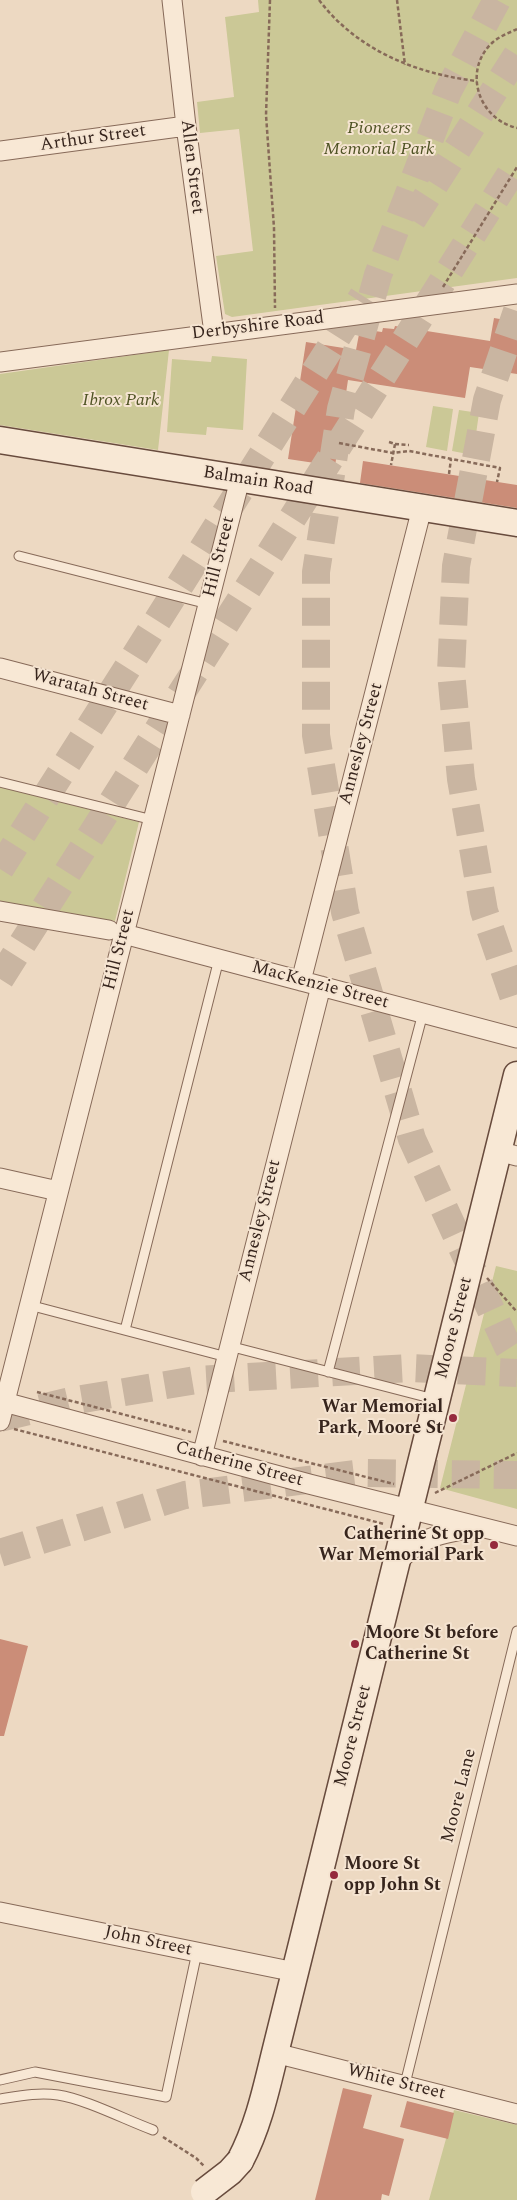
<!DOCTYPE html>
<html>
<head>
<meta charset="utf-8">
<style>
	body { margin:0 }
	canvas { display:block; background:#edd9c2 }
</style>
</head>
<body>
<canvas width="517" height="2200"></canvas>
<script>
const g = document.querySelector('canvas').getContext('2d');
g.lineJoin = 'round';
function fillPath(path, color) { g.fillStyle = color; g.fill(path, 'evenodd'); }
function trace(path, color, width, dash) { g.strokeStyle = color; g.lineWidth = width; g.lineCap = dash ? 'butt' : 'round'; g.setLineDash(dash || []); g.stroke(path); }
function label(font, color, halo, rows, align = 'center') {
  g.font = font + ' Spectral,serif'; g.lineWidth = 4; g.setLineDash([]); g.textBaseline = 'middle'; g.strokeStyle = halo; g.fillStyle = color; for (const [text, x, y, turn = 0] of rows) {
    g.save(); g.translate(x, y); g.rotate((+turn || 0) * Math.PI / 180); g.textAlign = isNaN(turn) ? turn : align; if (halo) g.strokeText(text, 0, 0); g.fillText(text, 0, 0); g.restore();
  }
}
fillPath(new Path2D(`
	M258 0H517V278L232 317 225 314 216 256 253 251 239 129 200 133 197 102 234 97 225 17 259 12Z
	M169 350 158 450 0 425V374Z
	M212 356 247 359 243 430 207 427 206 435 167 432 172 359 211 362Z
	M433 406 453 409 447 451 426 447Z
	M459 410 479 413 473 455 452 451Z
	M0 787 139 822 115 921 0 901Z
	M496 1266 517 1271V1509L440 1488Z
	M454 2110 517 2125V2200H429Z`), '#cbc896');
fillPath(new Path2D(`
	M494 318 517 322V374L470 367 465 398 348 380 335 466 288 459 306 342 356 350 360 329 382 332 383 328 394 329 395 326 490 341Z
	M363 461 517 485V508L360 483Z
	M0 1639 28 1646 4 1736H0Z
	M343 2088 372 2095 363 2128 404 2139 389 2196 382 2194 381 2200H315Z
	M407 2101 454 2113 448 2139 400 2127Z`), '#cb8d78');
trace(new Path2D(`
	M497 0 448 91 378 275 341 409 316 572V735L345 912 412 1139 508 1347 517 1361
	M412 220 517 55
	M517 311 487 400 456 566 451 672 461 779 484 911 517 1007
	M0 869 363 296
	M0 979 517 164
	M0 1418 71 1401 196 1380 409 1368 517 1373
	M0 1553 185 1495 364 1473 517 1475`), '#c9b5a1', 28, [28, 14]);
const service = new Path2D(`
	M19 556 208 604
	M0 782 153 820
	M29 1305 227 1357
	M125 1330 219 959
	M229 1346 434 1399
	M328 1372 423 1013
	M0 2080 35 2072 166 2097 197 1952
	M405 2084 517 1631
	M0 2099C19 2096 39 2092 58 2095 85 2099 126 2120 153 2130`);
const minor = new Path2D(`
	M172 0 186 126 214 333
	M0 151 186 126
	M0 362 517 294
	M0 668 180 715
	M0 911 109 930
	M124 934 517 1038
	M301 981 422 508
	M498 1151 517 1156
	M0 1178 58 1191
	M0 1401 309 1484 517 1536
	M0 1421 240 479
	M202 1456 321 986
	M398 1561C427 1535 436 1535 473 1528
	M0 1912 295 1972
	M275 2053 517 2114`);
const secondary = new Path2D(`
	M0 440 517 523
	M240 2161C258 2127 266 2090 275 2053L517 1075`);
trace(service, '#876a59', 11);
trace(minor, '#876a59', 21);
trace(secondary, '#684b3d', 29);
trace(new Path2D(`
	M270 0 266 115 274 228 275 308
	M319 0C357 50 416 74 477 81
	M397 0 405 65
	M517 29C509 33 500 36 493 42 462 70 478 119 517 128
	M443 287 517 167
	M389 442 395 444 391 465
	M395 444 409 445
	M449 474 451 459
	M487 1278 517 1312
	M37 1392 191 1432
	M14 1429 384 1524
	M223 1441 394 1484
	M435 1493 517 1453
	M163 2137 196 2158 205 2167`), '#876a59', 2.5, [4, 2.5]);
trace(service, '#f8e8d5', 9);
trace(minor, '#f8e8d5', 19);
trace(secondary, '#f8e8d5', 26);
const secondaryBridge = new Path2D(`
	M204 2192 230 2172 240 2161`);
trace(secondaryBridge, '#684b3d', 29, []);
trace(new Path2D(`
	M339 443 393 453 409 451 500 468 497 482`), '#876a59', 2.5, [4, 2.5]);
trace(secondaryBridge, '#f8e8d5', 26);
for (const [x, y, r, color] of [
	[453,1418,5,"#952a3d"],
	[494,1545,5,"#952a3d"],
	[355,1644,5,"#952a3d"],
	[334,1875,5,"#952a3d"]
]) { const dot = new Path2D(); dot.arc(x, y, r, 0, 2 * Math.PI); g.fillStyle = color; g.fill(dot); trace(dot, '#f5e4d1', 2); }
label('italic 18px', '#4f5324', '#f5e4d1', [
	["Pioneers",379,129],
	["Memorial Park",379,150],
	["Ibrox Park",121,401]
]);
label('18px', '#37251d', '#f5e4d1', [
	["Arthur Street",93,139,-8],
	["Allen Street",191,167,83],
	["Derbyshire Road",258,327,-7],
	["Balmain Road",258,482,9],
	["Hill Street",220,557,-76],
	["Waratah Street",90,691,15],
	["Annesley Street",362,744,-75],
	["Hill Street",120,950,-76],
	["MacKenzie Street",320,986,15],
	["Annesley Street",261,1221,-76],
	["Moore Street",455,1328,-76],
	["Catherine Street",239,1465,15],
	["Moore Street",354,1736,-76],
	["Moore Lane",460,1796,-76],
	["John Street",148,1942,12],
	["White Street",396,2083,14]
]);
label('bold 18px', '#37251d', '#f5e4d1', [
	["War Memorial",443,1408],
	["Park, Moore St",443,1429],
	["Catherine St opp",484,1535],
	["War Memorial Park",484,1556],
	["Moore St before",365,1634,"left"],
	["Catherine St",365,1655,"left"],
	["Moore St",344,1865,"left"],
	["opp John St",344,1886,"left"]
], 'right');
</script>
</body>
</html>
